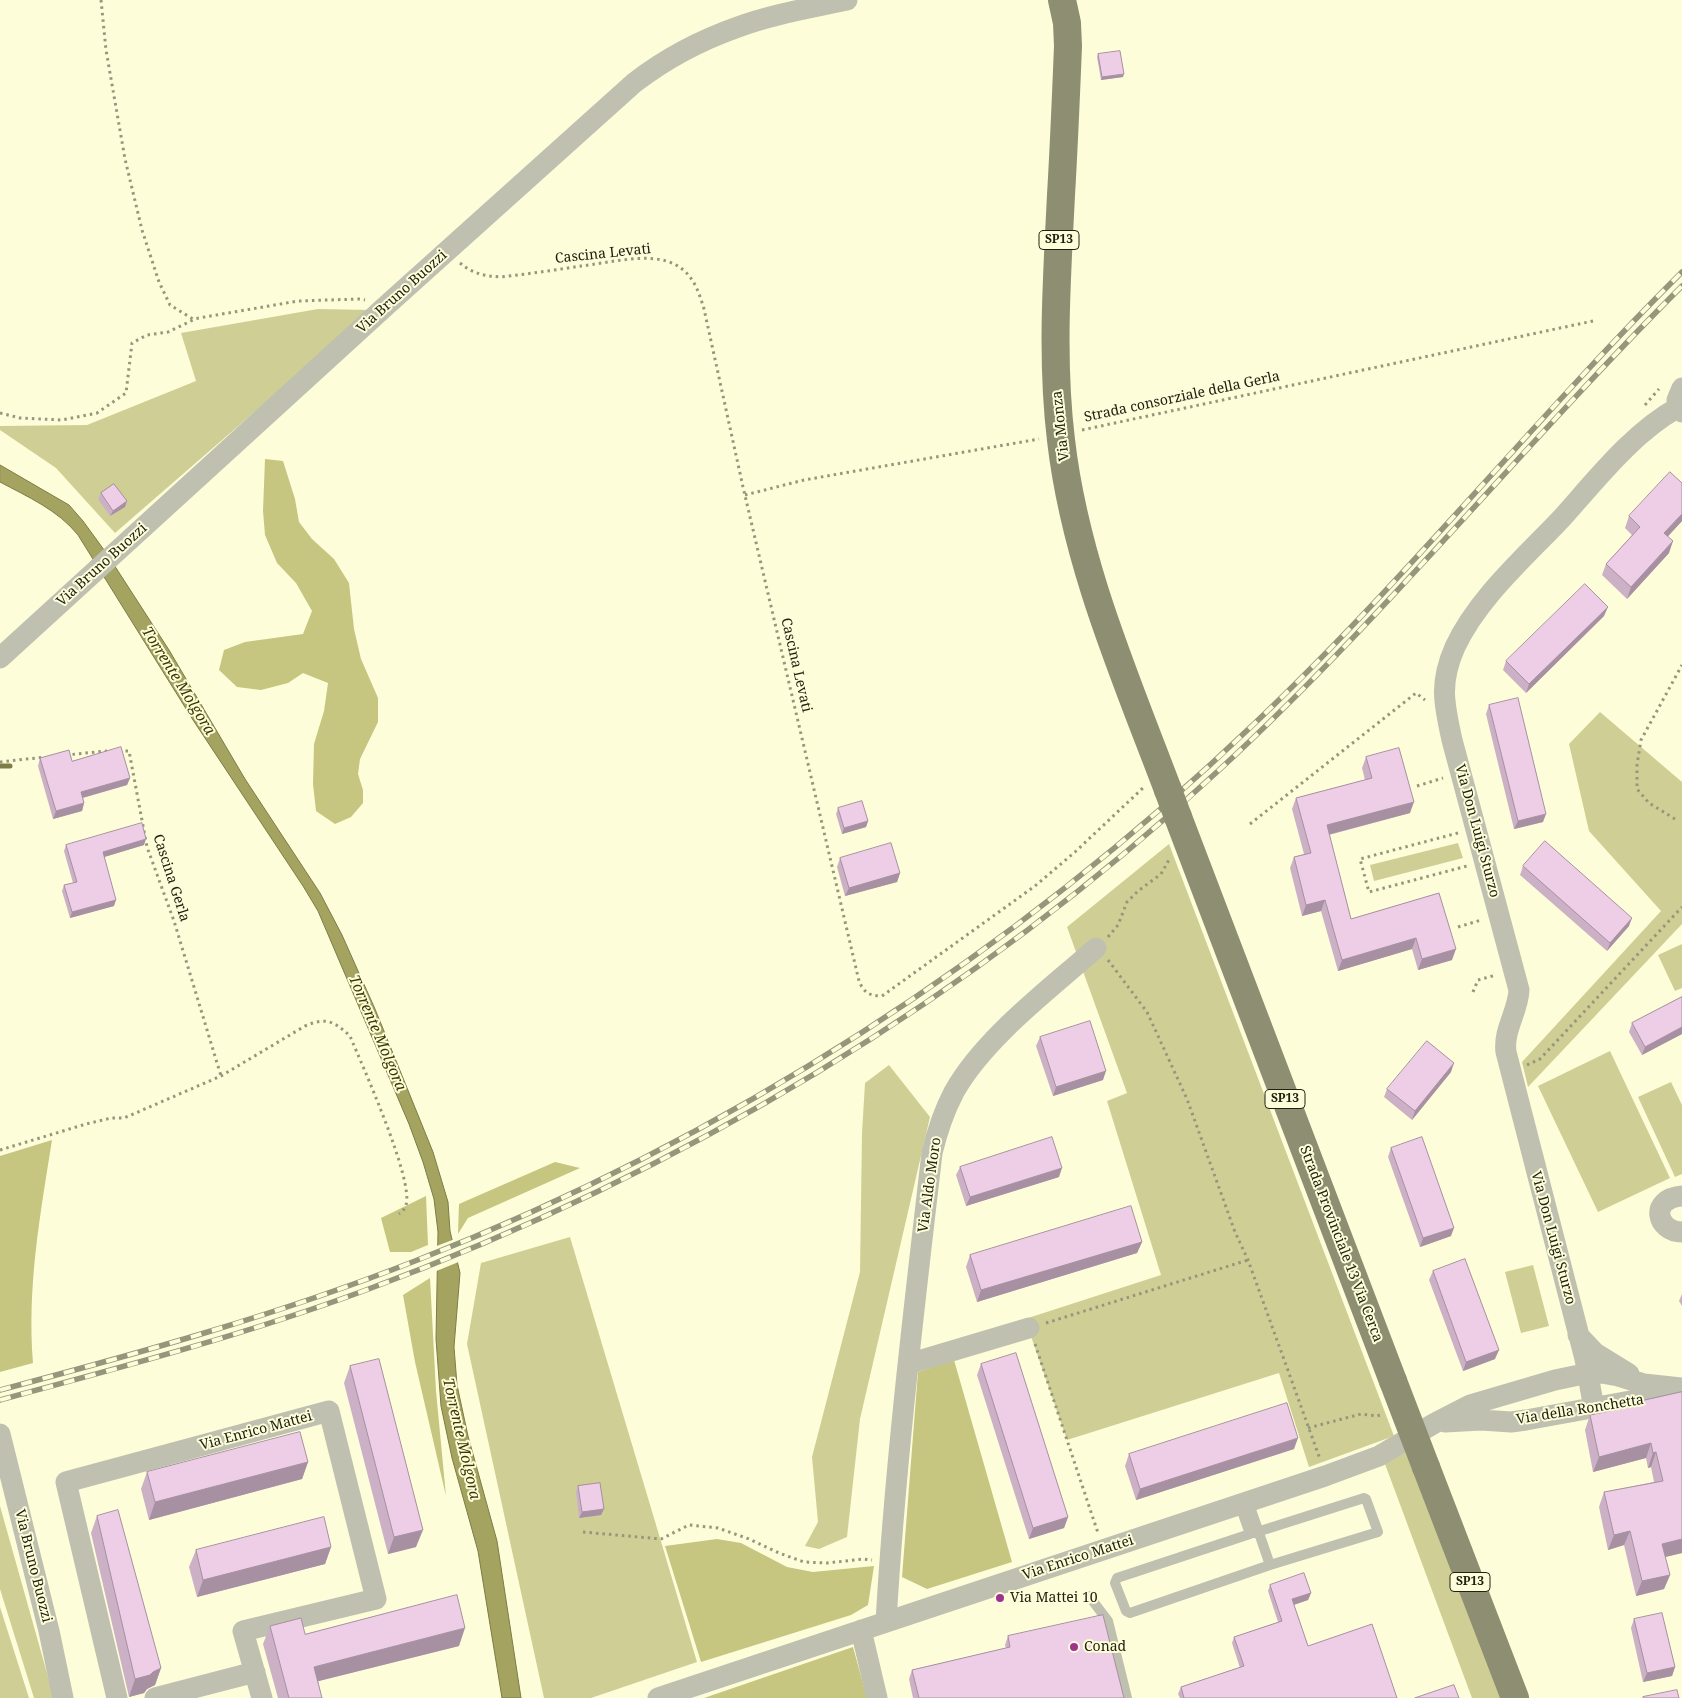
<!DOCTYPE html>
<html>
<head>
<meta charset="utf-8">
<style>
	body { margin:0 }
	canvas { display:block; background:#fdfdd9 }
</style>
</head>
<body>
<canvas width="1682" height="1698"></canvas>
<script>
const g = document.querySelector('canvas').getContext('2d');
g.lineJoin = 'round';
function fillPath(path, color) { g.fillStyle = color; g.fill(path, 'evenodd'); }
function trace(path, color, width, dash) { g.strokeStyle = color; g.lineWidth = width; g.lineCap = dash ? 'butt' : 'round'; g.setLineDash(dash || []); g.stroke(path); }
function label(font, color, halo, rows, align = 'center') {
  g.font = font + ' "Noto Serif",serif'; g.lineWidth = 4; g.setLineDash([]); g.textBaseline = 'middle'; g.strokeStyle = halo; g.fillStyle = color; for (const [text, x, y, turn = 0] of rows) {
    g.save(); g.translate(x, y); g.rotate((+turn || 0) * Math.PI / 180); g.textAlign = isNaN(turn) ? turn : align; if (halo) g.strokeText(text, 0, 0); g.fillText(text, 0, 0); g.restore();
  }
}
fillPath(new Path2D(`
	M318 309 372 310 115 533 56 468 0 430V426L87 425 196 381 181 333Z
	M1600 712 1682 782V924L1528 1087 1522 1062 1661 911 1589 831 1569 744Z
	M1458 843 1463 858 1374 881 1370 865Z
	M1169 844 1394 1436 1309 1467 1279 1373 1067 1440 1025 1319 1161 1275 1107 1101 1127 1093 1067 927Z
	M1682 944V988L1675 991 1658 955Z
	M1610 1051 1670 1178 1598 1212 1538 1086Z
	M889 1065 930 1117 860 1419 847 1537 819 1549 805 1546 818 1522 812 1457 860 1272 862 1133 865 1083Z
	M1671 1082 1682 1105V1174L1675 1177 1638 1097Z
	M570 1237 697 1662 591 1698H544L467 1344 481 1263Z
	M1533 1265 1549 1326 1521 1333 1505 1272Z
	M1406 1452 1503 1698H1472L1385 1464Z
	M0 1506 54 1698H34L0 1589Z
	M0 1607 29 1698H0Z`), '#cfcf95');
fillPath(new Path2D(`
	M265 459 283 461 295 499 299 522 312 539 334 559 349 583 354 629 361 659 378 698V722L360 759 358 774 363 790V803L351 817 335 824 316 811 313 784 314 744 324 711 328 683 303 673 288 683 261 690 237 687 219 670 224 650 245 642 303 634 312 611 296 583 277 563 265 535 263 511Z
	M52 1140C40 1216 27 1286 33 1363L0 1372V1156Z
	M555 1162 580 1168 468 1218 458 1234 459 1204Z
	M426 1196 428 1245 411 1252H390L381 1218Z
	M430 1278 436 1391 446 1496 415 1362 403 1295Z
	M954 1360 1012 1562 927 1589 902 1577 918 1372Z
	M717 1539 741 1543 787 1567 813 1572 874 1566 868 1605 851 1615 701 1662 665 1546Z
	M853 1647 867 1698H704Z`), '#c6c681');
const water = new Path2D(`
	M0 465 69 505 83 521 107 554 169 650 245 779 320 893 342 935 375 1009 433 1152 448 1202 450 1231 460 1273 454 1347 457 1385 468 1436 497 1541 521 1698H502L478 1551 452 1458 441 1406 436 1339 438 1232 434 1199 423 1162 409 1124 318 911 303 886 193 720 78 535C58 510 28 497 0 482Z`);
fillPath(water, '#a4a360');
trace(water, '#7d7c49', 1);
fillPath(new Path2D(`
	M455 1239 461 1261 434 1272V1247Z`), '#fdfdd9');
trace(new Path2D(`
	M0 766H10`), '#7d7c49', 5);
trace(new Path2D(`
	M101 0 106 50 125 159 142 230 159 282 170 305 193 319 298 301 359 299 365 300
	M460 263C473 274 485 276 501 277 528 274 555 270 581 266 609 263 651 251 676 265 693 274 699 292 704 309L743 487 859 981C864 993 870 996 882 996L1035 886 1075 852 1144 787
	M1645 405 1659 389
	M0 413 20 418 62 420 97 413 126 393 132 343 147 335 168 332 193 320
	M1082 430 1593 321
	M745 495 804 480 1039 439
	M119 751H129L147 847 174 921 221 1076
	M66 755 107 751
	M0 762 45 757
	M1417 786 1443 778
	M1675 819 1649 803 1637 789V765L1641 740 1682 665
	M1250 824 1416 693 1425 700
	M1458 833 1360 859 1369 892 1467 866
	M1458 927 1481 920
	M1108 937 1118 925 1127 902 1138 891 1161 874 1170 858
	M1108 960 1147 1012 1187 1099 1235 1232 1248 1260 1320 1459
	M1473 992 1478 980 1496 975
	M1527 1065 1540 1059 1682 907
	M0 1150 86 1124 111 1118H124L221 1076 305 1026C326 1017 334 1021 350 1036 362 1065 414 1180 406 1205 405 1209 402 1212 399 1214
	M1046 1323 1248 1260
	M1035 1344 1098 1533
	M1308 1428 1361 1414 1377 1416 1383 1414
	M583 1532 661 1539 689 1525 718 1528 749 1539 779 1553 804 1562 827 1563 863 1559 872 1560`), '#96967c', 3, [2.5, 4]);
trace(new Path2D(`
	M1240 1505 1250 1534 1117 1578 1115 1583 1126 1611 1130 1613 1270 1565 1248 1501
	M1254 1533 1364 1498 1366 1499 1378 1532 1270 1565
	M1089 1596 1108 1621 1127 1698`), '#bfc0b0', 10);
trace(new Path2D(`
	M1682 388 1677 400 1682 412
	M0 658 388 304 634 83C665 59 701 40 738 27 773 14 811 8 847 0
	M1682 1196C1648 1199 1657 1232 1682 1232
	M1578 1335 1595 1353 1629 1374
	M908 1364 1029 1328
	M1594 1408 1585 1359 1506 1052C1503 1030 1518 1012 1519 990L1452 740C1444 704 1439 683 1455 647 1478 598 1524 558 1561 519 1596 480 1633 432 1679 407
	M1445 1422 1481 1420 1511 1422 1526 1420 1674 1393
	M0 1434 49 1631 63 1698
	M886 1622C895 1465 914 1309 932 1153 937 1132 944 1111 954 1092 984 1038 1050 989 1096 948
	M861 1630 877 1698
	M117 1698 66 1482 329 1411 376 1599 243 1631 262 1698
	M155 1698 255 1672
	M658 1698 1325 1476 1379 1456 1435 1423 1470 1405 1555 1380 1579 1375 1602 1373 1618 1376 1644 1384 1682 1388`), '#bfc0b0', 21);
trace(new Path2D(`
	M1062 0 1067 23 1068 46C1066 96 1064 145 1061 195 1057 276 1051 358 1061 440 1075 562 1125 676 1168 790
	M1178 817 1393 1381
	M1426 1467 1515 1698`), '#8e8e72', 28);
const rail = new Path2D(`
	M0 1390C140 1353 280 1314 415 1261 727 1139 1013 954 1255 723 1405 581 1535 418 1682 272
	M0 1400C123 1367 247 1334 366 1290 679 1174 973 998 1218 771 1383 619 1524 444 1682 286`);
trace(rail, '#96967d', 5.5);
trace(rail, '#fdfdd9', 4, [11]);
trace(new Path2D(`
	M1168 790 1178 817
	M1393 1381 1426 1467`), '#8e8e72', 28);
fillPath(new Path2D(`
	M1098 54 1123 77 1101 80 1097 57Z
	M1682 483V521L1668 536 1669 553 1627 599 1602 575 1606 564 1632 535 1625 528 1629 516Z
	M101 493 125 507 110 516 98 499Z
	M1604 616 1526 693 1503 670 1506 661Z
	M1489 705 1543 822 1514 829 1486 714Z
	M1366 757 1410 813 1329 835 1351 919 1439 893 1452 960 1418 970 1412 949 1338 971 1321 911 1302 916 1290 868 1294 857 1304 854 1292 809 1296 798 1365 780 1362 768Z
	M40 758 72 761 130 778 127 785 83 798 84 803 82 811 53 819 38 766Z
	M838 808 868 821 866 827 842 834 836 814Z
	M66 845H144L104 857 114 906 70 918 62 891 64 885 73 883 64 851Z
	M840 858 900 873 897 882 845 896 837 867Z
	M1523 866 1629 926 1607 951 1520 875Z
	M1682 997V1034L1642 1055 1629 1032 1632 1023Z
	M1040 1037 1103 1080 1053 1096 1036 1046Z
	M1451 1072 1412 1120 1384 1097 1387 1089Z
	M1391 1148 1451 1236 1420 1247 1388 1157Z
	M960 1167 1059 1177 966 1206 956 1175Z
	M1142 1242 1137 1253 977 1302 966 1267 970 1255Z
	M1433 1271 1495 1359 1463 1371 1429 1280Z
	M1682 1294V1306L1679 1301Z
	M981 1364 1068 1517 1064 1528 1029 1539 977 1375Z
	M350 1366 416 1547 388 1554 344 1383Z
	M1682 1392V1553L1665 1557 1670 1575 1664 1589 1636 1596 1624 1545 1608 1550 1599 1507 1604 1492 1654 1482 1651 1467 1648 1468 1646 1458 1593 1472 1585 1430 1590 1415 1641 1404 1642 1401Z
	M1294 1449 1136 1500 1125 1466 1129 1454Z
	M308 1462 302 1479 149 1520 141 1489 147 1472Z
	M578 1486 604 1509 601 1515 579 1518 576 1492Z
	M97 1516 161 1668 155 1685 147 1689 144 1693 129 1697 91 1533Z
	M331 1547 325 1564 197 1597 189 1567 196 1550Z
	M1270 1585 1311 1593 1308 1600 1294 1605 1308 1646 1397 1698H1180L1178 1694 1181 1687 1240 1668 1232 1643 1234 1637 1278 1622 1268 1591Z
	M1634 1619 1675 1667 1672 1676 1643 1682 1631 1628Z
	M270 1626 305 1634 459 1646 318 1681 322 1698H278L263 1644Z
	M1008 1636 1124 1698H913L909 1679 912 1670 1006 1648 1005 1645Z`), '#ccb1c6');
fillPath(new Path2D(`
	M1124 74 1123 77 1101 80 1102 77Z
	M127 501 125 507 110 516 113 511Z
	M1682 514V521L1660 545 1664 533Z
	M1673 541 1669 553 1627 599 1631 587Z
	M1608 607 1604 616 1526 693 1529 684Z
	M130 778 127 785 78 799 81 792Z
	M1414 802 1410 813 1323 836 1327 825Z
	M84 803 82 811 53 819 56 811Z
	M1546 814 1543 822 1514 829 1518 821Z
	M868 821 866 827 842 834 844 828Z
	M146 839 144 845 101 858 103 852Z
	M900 873 897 882 845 896 849 888Z
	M116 900 114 906 70 918 72 912Z
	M1325 900 1321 911 1302 916 1306 905Z
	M1632 918 1629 926 1607 951 1610 943Z
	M1416 938 1412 949 1338 971 1342 960Z
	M1456 949 1452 960 1418 970 1422 959Z
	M1682 1027V1034L1642 1055 1645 1047Z
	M1454 1063 1451 1072 1412 1120 1415 1111Z
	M1106 1071 1103 1080 1053 1096 1056 1087Z
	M1062 1168 1059 1177 966 1206 970 1197Z
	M1454 1228 1451 1236 1420 1247 1423 1238Z
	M1142 1242 1137 1253 977 1302 981 1290Z
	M1499 1350 1495 1359 1463 1371 1466 1362Z
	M1298 1438 1294 1449 1136 1500 1140 1489Z
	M1651 1443 1646 1458 1593 1472 1599 1457Z
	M1656 1452 1651 1467 1648 1468 1653 1453Z
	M308 1462 302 1479 149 1520 155 1502Z
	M604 1509 601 1515 579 1518 582 1512Z
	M1068 1517 1064 1528 1029 1539 1033 1528Z
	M423 1530 416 1547 388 1554 394 1537Z
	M1630 1531 1624 1545 1608 1550 1614 1535Z
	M1682 1539V1553L1657 1559 1662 1544Z
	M331 1547 325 1564 197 1597 203 1580Z
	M1670 1575 1664 1589 1636 1596 1642 1581Z
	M1311 1593 1308 1600 1290 1606 1292 1599Z
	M465 1628 459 1646 307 1684 314 1667Z
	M1675 1667 1672 1676 1643 1682 1647 1673Z
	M161 1668 155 1685 147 1689 144 1693 129 1697 135 1679Z`), '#a690a1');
const building = new Path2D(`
	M1120 51 1124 74 1102 77 1098 54Z
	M1670 472 1682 483V514L1664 533 1673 541 1631 587 1606 564 1640 527 1629 516Z
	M114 484 127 501 113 511 101 493Z
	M1585 584 1608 607 1529 684 1506 661Z
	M1518 698 1546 814 1518 821 1489 705Z
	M121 747 130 778 81 792 84 803 56 811 40 758 69 750 72 761Z
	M1399 748 1414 802 1327 825 1351 919 1439 893 1456 949 1422 959 1416 938 1342 960 1325 900 1306 905 1294 857 1311 853 1296 798 1372 778 1366 757Z
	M862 801 868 821 844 828 838 808Z
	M142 823 146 839 103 852 116 900 72 912 64 885 77 882 66 845Z
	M1545 841 1632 918 1610 943 1523 866Z
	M891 843 900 873 849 888 840 858Z
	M1682 997V1027L1645 1047 1632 1023Z
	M1090 1021 1106 1071 1056 1087 1040 1037Z
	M1427 1041 1454 1063 1415 1111 1387 1089Z
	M1052 1137 1062 1168 970 1197 960 1167Z
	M1422 1137 1454 1228 1423 1238 1391 1148Z
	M1131 1206 1142 1242 981 1290 970 1255Z
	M1465 1259 1499 1350 1466 1362 1433 1271Z
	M1016 1353 1068 1517 1033 1528 981 1364Z
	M379 1359 423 1530 394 1537 350 1366Z
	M1682 1392V1539L1662 1544 1670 1575 1642 1581 1630 1531 1614 1535 1604 1492 1663 1481 1656 1452 1653 1453 1651 1443 1599 1457 1590 1415 1643 1404 1642 1401Z
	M1287 1403 1298 1438 1140 1489 1129 1454Z
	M300 1432 308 1462 155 1502 147 1472Z
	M600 1483 604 1509 582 1512 578 1486Z
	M118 1510 161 1668 153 1672 150 1675 135 1679 97 1516Z
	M324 1517 331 1547 203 1580 196 1550Z
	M1304 1573 1311 1593 1292 1599 1308 1646 1372 1624 1397 1698H1184L1181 1687 1244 1666 1234 1637 1282 1621 1270 1585Z
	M457 1595 465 1628 314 1667 322 1698H289L270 1626 301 1618 305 1634Z
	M1662 1613 1675 1667 1647 1673 1634 1619Z
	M1103 1615 1124 1698H919L912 1670 1010 1647 1008 1636Z
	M1454 1685 1459 1698H1415Z
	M1677 1690 1679 1698H1643V1697Z`);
fillPath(building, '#edcee6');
trace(building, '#a690a1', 1);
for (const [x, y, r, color] of [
	[1000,1598,5,"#a0318f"],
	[1074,1647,5,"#a0318f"]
]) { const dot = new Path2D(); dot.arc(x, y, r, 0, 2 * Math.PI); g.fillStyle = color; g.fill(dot); trace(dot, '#fdfdd9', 2); }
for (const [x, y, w] of [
	[1059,240,40],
	[1285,1099,40],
	[1470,1582,40]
]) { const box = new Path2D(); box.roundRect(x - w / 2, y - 9.5, w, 19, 4); g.fillStyle = '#fdfdd9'; g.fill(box); trace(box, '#212113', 1); }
label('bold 12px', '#212113', null, [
	["SP13",1059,240],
	["SP13",1285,1099],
	["SP13",1470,1582]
]);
label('14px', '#212113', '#fdfdd9', [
	["Cascina Levati",603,254,-6],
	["Via Bruno Buozzi",402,292,-42],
	["Strada consorziale della Gerla",1182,397,-12],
	["Via Monza",1061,426,-96],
	["Via Bruno Buozzi",102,565,-42],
	["Cascina Levati",796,665,77],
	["Via Don Luigi Sturzo",1477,831,75],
	["Cascina Gerla",171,878,72],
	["Via Aldo Moro",930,1185,-82],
	["Via Don Luigi Sturzo",1553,1238,75],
	["Strada Provinciale 13 Via Cerca",1341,1244,69],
	["Via della Ronchetta",1580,1410,-9],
	["Via Enrico Mattei",256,1431,-15],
	["Via Enrico Mattei",1078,1558,-18],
	["Via Bruno Buozzi",33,1566,76]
]);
label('14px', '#212113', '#fdfdd9', [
	["Via Mattei 10",1010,1598],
	["Conad",1084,1647]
], 'left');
label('italic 15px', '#3a3800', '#fdfdd9', [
	["Torrente Molgora",178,681,58],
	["Torrente Molgora",377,1033,67],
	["Torrente Molgora",461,1439,77]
]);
</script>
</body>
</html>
